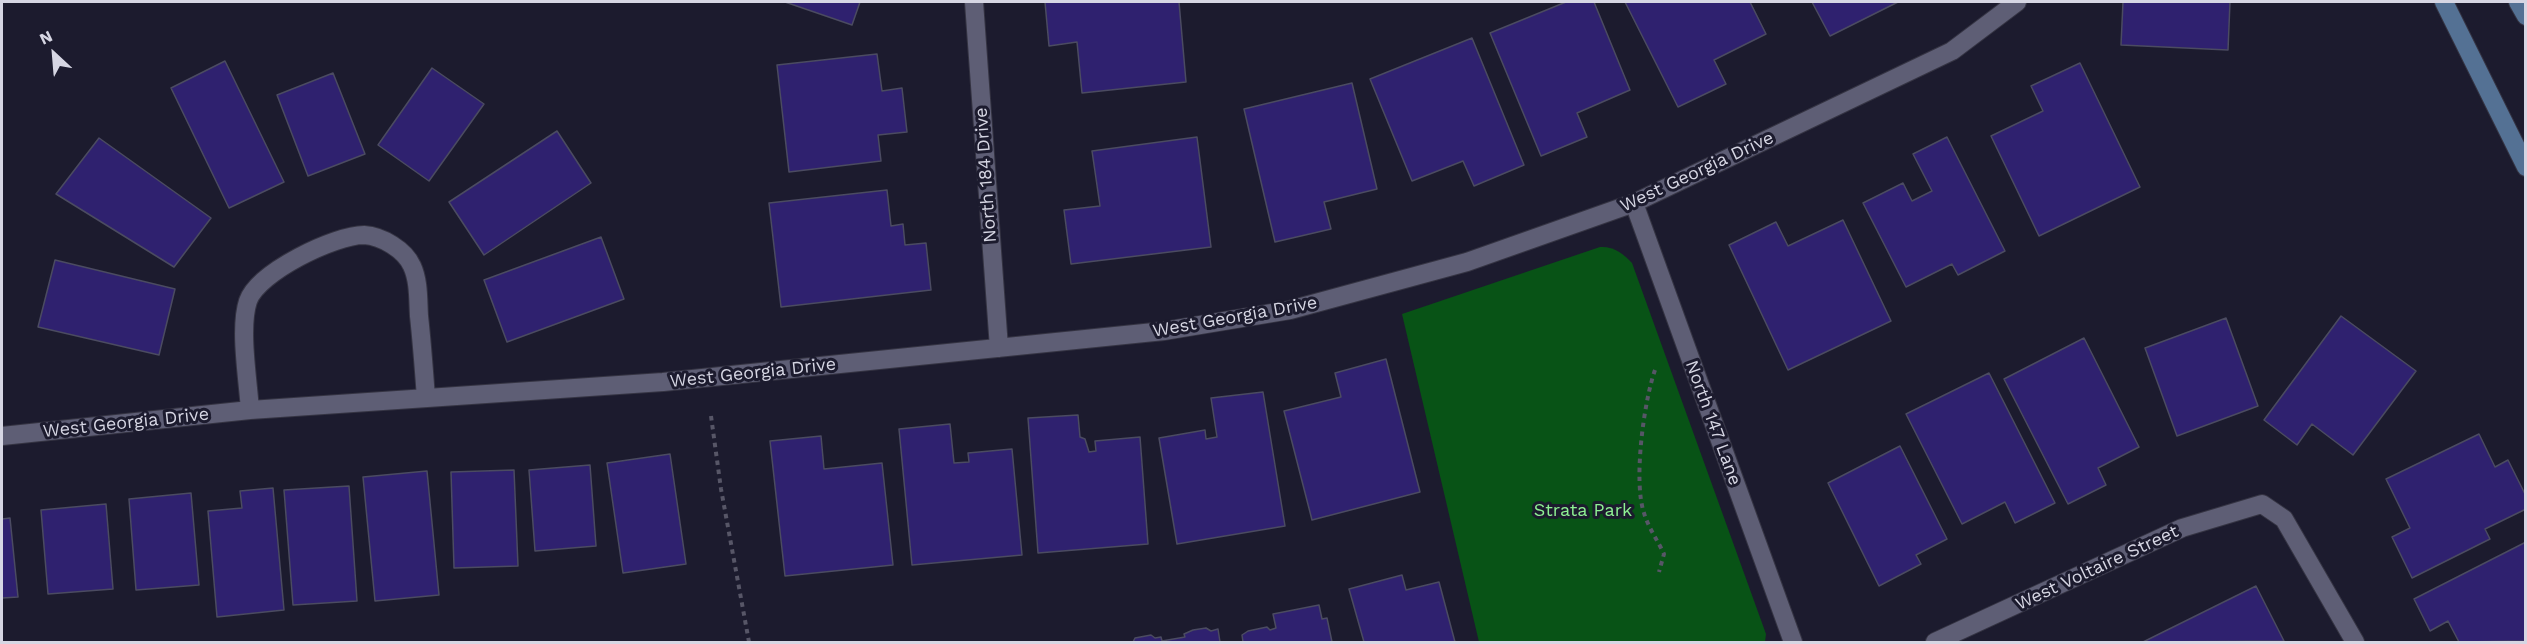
<!DOCTYPE html>
<html>
<head>
<meta charset="utf-8">
<style>
	body { margin:0 }
	#map { position:relative; width:2527px; height:644px; overflow:hidden; background:#1c1b2e; font-family:"Work Sans",sans-serif }
	canvas { display:block }
	.frame { position:absolute; inset:0; border:3px solid #d6d6e3; pointer-events:none }
	.north { position:absolute; left:24px; top:24px; width:60px; height:60px; -webkit-text-stroke:4px #1c1b2e; paint-order:stroke; rotate:334deg; font-size:16px; font-weight:700; line-height:24px; text-align:center; color:#d6d6e3 }
	.north::after { content:''; display:block; margin:auto; width:21px; height:27px; background:#d6d6e3; clip-path:polygon(50% 0,100% 100%,50% 72%,0 100%) }
</style>
</head>
<body>
<div id="map">
<canvas width="2527" height="644"></canvas>
<div class="frame"></div>
<div class="north">N</div>
</div>
<script>
const g = document.querySelector('canvas').getContext('2d');
g.lineJoin = 'round';
function fillPath(path, color) { g.fillStyle = color; g.fill(path, 'evenodd'); }
function trace(path, color, width, dash) { g.strokeStyle = color; g.lineWidth = width; g.lineCap = dash ? 'butt' : 'round'; g.setLineDash(dash || []); g.stroke(path); }
function label(font, color, halo, rows, align = 'center') {
  g.font = font + ' "Work Sans",sans-serif'; g.lineWidth = 6; g.setLineDash([]); g.textBaseline = 'middle'; g.strokeStyle = halo; g.fillStyle = color; for (const [text, x, y, turn = 0] of rows) {
    g.save(); g.translate(x, y); g.rotate((+turn || 0) * Math.PI / 180); g.textAlign = isNaN(turn) ? turn : align; if (halo) g.strokeText(text, 0, 0); g.fillText(text, 0, 0); g.restore();
  }
}
fillPath(new Path2D(`
	M1600 247C1613 246 1624 254 1632 263L1766 634 1765 642H1479L1402 314Z`), '#085316');
const building = new Path2D(`
	M785 2H860L852 25Z
	M1045 2H1179L1186 82 1082 93 1077 42 1049 46Z
	M1566 2H1594L1630 90 1577 113 1587 137 1541 156 1490 33Z
	M1625 2H1750L1766 34 1714 60 1726 84 1678 107Z
	M1812 2H1898L1830 36Z
	M2123 2H2230L2228 50 2121 45Z
	M1472 38 1524 165 1474 186 1463 161 1412 181 1370 79Z
	M877 54 882 91 902 88 907 132 878 135 881 161 789 172 777 65Z
	M225 61 284 182 229 208 171 88Z
	M2080 63 2140 187 2039 236 1991 136 2043 111 2031 86Z
	M432 68 484 104 429 181 378 145Z
	M333 73 365 154 308 176 277 95Z
	M1352 83 1377 189 1324 202 1331 229 1275 242 1244 109Z
	M557 131 591 183 484 255 449 202Z
	M1197 137 1211 247 1071 264 1064 210 1100 206 1092 151Z
	M1947 137 2005 251 1958 275 1952 264 1906 287 1863 203 1903 183 1912 201 1932 191 1913 154Z
	M99 138 211 218 174 267 56 194Z
	M887 190 891 226 903 224 905 245 926 243 931 290 781 307 769 203Z
	M1843 220 1891 321 1788 370 1729 245 1776 222 1788 246Z
	M601 237 624 299 507 342 484 280Z
	M55 260 175 289 159 355 38 327Z
	M2341 316 2416 371 2353 455 2312 424 2297 445 2264 420Z
	M2226 318 2258 406 2177 436 2145 348Z
	M2084 338 2139 447 2098 468 2106 485 2068 504 2004 379Z
	M1386 359 1420 492 1312 520 1284 411 1341 397 1335 373Z
	M1989 373 2055 503 2015 523 2005 502 1962 524 1906 414Z
	M1263 392 1285 526 1177 544 1159 438 1205 430 1206 439 1217 437 1211 398Z
	M1078 415 1080 437 1085 439 1089 452 1096 451 1095 441 1140 437 1148 544 1038 553 1028 418Z
	M950 424 954 463 969 462 968 453 1012 449 1022 555 912 565 899 429Z
	M2479 434 2495 467 2508 460 2526 496V509L2485 529 2490 539 2412 578 2392 537 2410 528 2386 479Z
	M821 436 824 469 882 463 893 565 785 576 770 441Z
	M1900 446 1947 539 1916 555 1921 564 1879 586 1828 483Z
	M670 454 686 564 623 573 607 463Z
	M590 465 596 546 535 551 529 470Z
	M514 470 518 566 454 568 451 472Z
	M427 471 439 595 375 601 363 477Z
	M349 486 357 601 293 605 284 490Z
	M273 488 284 610 217 617 208 511 242 508 240 491Z
	M191 493 199 585 136 590 129 499Z
	M106 504 113 589 48 594 41 510Z
	M10 518 18 597 2 598V519Z
	M2526 542V641L2459 642 2448 621 2430 631 2414 599Z
	M1402 575 1406 590 1439 582 1455 642H1364L1349 589Z
	M2256 586 2284 641 2143 642Z
	M1319 605 1322 619 1327 618 1332 642H1243L1242 635 1248 631 1267 627 1270 630 1276 628 1273 614Z
	M1206 628 1211 631 1218 629 1220 642H1133L1135 638 1151 635 1155 638 1161 637 1162 641 1185 637 1184 634 1193 630Z`);
fillPath(building, '#2f216f');
trace(building, '#4b4b61', 1.5);
const street = new Path2D(`
	M974 2 999 348
	M1634 203 1793 642
	M250 410C248 380 239 328 248 301 258 272 335 235 364 235 382 236 405 250 412 266 419 281 418 300 419 316 422 343 424 371 426 398
	M2 436 250 410 663 382 1164 331 1290 310 1467 262 1634 203 1952 51 2017 2
	M1935 642 2182 528 2262 504 2284 519 2355 642`);
const secondary = new Path2D(`
	M2444 2 2526 167
	M2518 2 2526 16`);
trace(street, '#353443', 20);
trace(secondary, '#353443', 20);
trace(new Path2D(`
	M1655 370C1644 401 1633 481 1644 513 1648 527 1658 541 1664 554L1659 572
	M711 416 721 489 749 642`), '#575667', 4, [4.5, 4.5]);
trace(street, '#5e5e75', 18);
trace(secondary, '#547194', 18);
label('18px', '#d6d6e3', '#1c1b2e', [
	["West Georgia Drive",1697,172,-25],
	["North 184 Drive",986,175,-94],
	["West Georgia Drive",1235,317,-10],
	["West Georgia Drive",753,373,-6],
	["West Georgia Drive",126,423,-6],
	["North 147 Lane",1713,423,70],
	["West Voltaire Street",2097,568,-25]
]);
label('18px', '#8ef193', '#1c1b2e', [
	["Strata Park",1583,511]
]);
</script>
</body>
</html>
